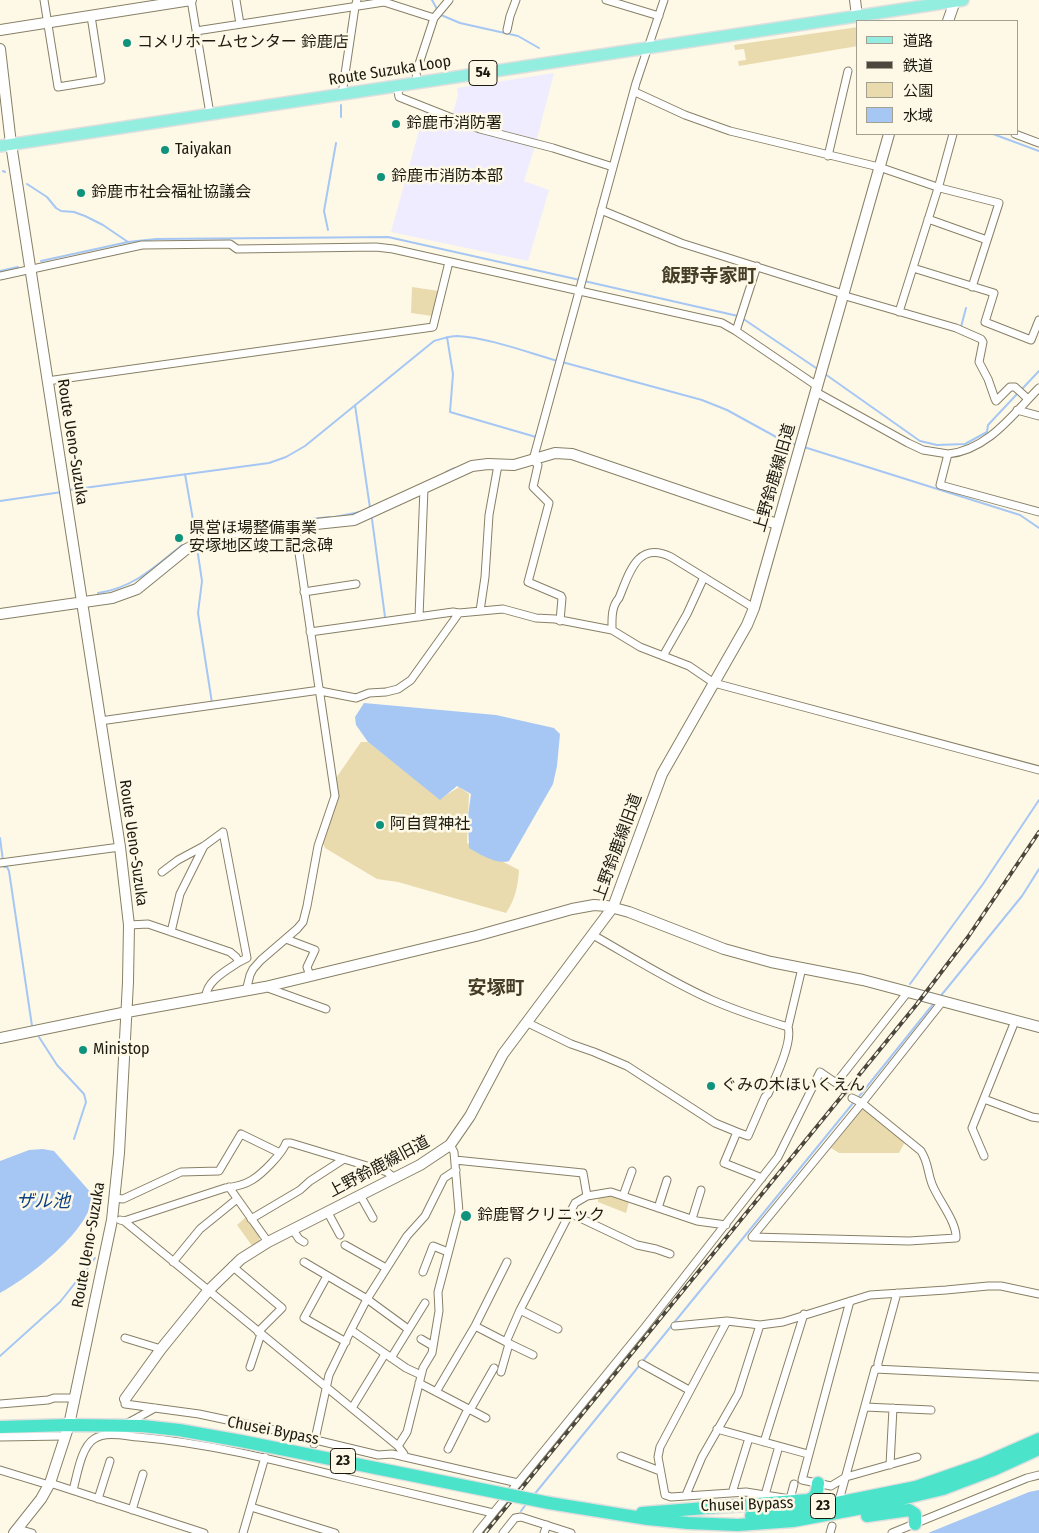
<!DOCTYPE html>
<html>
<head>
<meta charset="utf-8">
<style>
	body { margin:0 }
	#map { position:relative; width:1039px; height:1533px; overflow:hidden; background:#fef9e7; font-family:"Fira Sans Condensed","Noto Sans JP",sans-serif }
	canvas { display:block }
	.legend { position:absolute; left:856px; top:20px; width:162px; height:115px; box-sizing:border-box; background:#fef9e7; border:1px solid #a4a091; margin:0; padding:6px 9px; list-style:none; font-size:15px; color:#1d1a10 }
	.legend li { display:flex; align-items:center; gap:10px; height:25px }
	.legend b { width:25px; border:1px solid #a4a091 }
</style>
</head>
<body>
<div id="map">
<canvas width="1039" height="1533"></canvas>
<ul class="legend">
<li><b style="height:6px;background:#94eee0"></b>道路</li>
<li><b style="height:6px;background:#4b473c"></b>鉄道</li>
<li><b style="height:14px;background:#eadbaf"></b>公園</li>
<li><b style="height:14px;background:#a6c7f4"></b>水域</li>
</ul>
</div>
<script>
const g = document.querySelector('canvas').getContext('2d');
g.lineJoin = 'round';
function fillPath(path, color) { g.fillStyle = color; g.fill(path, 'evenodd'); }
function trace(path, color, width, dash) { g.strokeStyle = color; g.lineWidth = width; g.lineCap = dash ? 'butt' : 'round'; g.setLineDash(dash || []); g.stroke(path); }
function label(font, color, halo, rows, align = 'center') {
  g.font = font + ' "Fira Sans Condensed","Noto Sans JP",sans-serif'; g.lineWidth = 5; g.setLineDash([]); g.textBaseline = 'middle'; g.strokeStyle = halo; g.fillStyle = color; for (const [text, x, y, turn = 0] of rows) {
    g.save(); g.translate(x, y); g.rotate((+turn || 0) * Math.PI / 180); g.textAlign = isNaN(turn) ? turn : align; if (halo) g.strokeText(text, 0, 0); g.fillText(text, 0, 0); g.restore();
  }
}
fillPath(new Path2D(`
	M554 73 535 146 524 181 549 190 528 261 391 232 425 109 451 119 458 95 457 88Z`), '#eeecfe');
fillPath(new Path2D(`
	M858 27V46L739 66 738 61 746 60 744 49 735 50 734 45Z
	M412 287 439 291 432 316 411 313Z
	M361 742H368L440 799 459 787 469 794 467 843 519 870C518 886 515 900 506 913L398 882 377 879 325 848 322 841 338 795 336 778Z
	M861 1110H865L905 1142 899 1153H839L831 1148Z
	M611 1196 629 1202 626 1213 598 1202V1199L594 1198Z
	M246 1217 259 1236 260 1244 253 1247 237 1225Z`), '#eadbaf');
fillPath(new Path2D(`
	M364 703 496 715 554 728 560 734 557 766 553 784 509 861C497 865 479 854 469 848L468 816 471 794 457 786 440 800 368 742 356 725 355 717Z
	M43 1149 54 1151 92 1194C95 1227 27 1279 0 1293V1161L29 1150Z
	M1039 1490V1533H928L1029 1492Z`), '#a6c7f4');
trace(new Path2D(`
	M432 0 438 11
	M441 15 460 23 518 36 539 48
	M341 117V105
	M993 134 1039 151
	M3 171 5 172
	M27 184 47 197 56 208 61 211 74 212 85 216 103 225 128 242
	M328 230 324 211 336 143
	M41 261 128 242 156 239 388 237 580 280
	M0 271 18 267
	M584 281 738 316
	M742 318 819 370
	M961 327 966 308
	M447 337 453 374 450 412 536 437
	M562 362 702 400 727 410 778 438 797 445
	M825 374 920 441 937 445 965 444 987 432 988 425 1018 393
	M1022 389 1039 371
	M355 405 370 508
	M804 447 1020 515 1039 528
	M446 472 455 468
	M185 474 196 537
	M69 490 269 463 286 457 305 446 434 341C442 339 449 336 457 336 490 338 526 352 558 361
	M0 501 62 492
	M335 517 360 512
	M372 519 385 617
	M193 539 210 531 225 528 330 517
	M197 548 202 581 198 613 212 703
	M98 593C133 588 155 567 182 545
	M0 838 3 861
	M4 867H7L9 871 32 1026
	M910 984 983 884 1039 800
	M939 998 1022 896 1039 869
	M39 1037 57 1065 84 1094 86 1102 74 1139
	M857 1099 934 1003
	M87 1269 95 1258
	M0 1356 60 1302 83 1273
	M642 1362 854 1102
	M533 1496 639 1366
	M521 1511 527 1503`), '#a6c7f4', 2);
trace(new Path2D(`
	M842 1090 852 1098`), '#dcd8c7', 7, [7, 3.5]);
const street = new Path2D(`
	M44 0 58 87 101 80 91 16
	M191 0 210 114
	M236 0 240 24
	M606 0 659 16
	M507 30 510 16 516 0
	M196 31 384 2 434 18
	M418 83 416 73 434 18 449 0
	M397 86 399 97 480 129 553 148 613 167
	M635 92 685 115 730 131 879 167 940 188 999 203 972 287
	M342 94 355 7 357 0
	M1015 134 1039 143
	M828 156 848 71
	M601 210 681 243 843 294
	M928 219 987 240
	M913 268 994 293 985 322 1031 340 1039 320
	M0 276 142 245 230 244 237 249 376 247 393 249 722 323 736 331 817 386
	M842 295 956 328 981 339 983 342 979 362 988 379 995 399 996 401 1010 387H1015L1028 399
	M899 312 939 185 953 134
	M736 331 757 266
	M47 381 433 327 449 262
	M816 392 908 443 923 450 948 454 940 485 1039 512
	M1017 410 1039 416
	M948 454C988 450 1013 414 1039 388
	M304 592 356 584
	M480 611 485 577 489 515 498 465
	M419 617 424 488
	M560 621 562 598 561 596 528 582 549 503 533 487 538 465 533 460 636 83 664 0
	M612 630C612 619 611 607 619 598 629 574 637 540 671 557L754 608
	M310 632 453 612 459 613 503 609 536 618 555 619 612 630 640 647 689 666 714 683 1039 770
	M663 656 687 614 704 577
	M320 691 356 698 369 693 386 692 398 689 411 680 459 613
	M100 721 320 690
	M0 863 120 847
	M129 925 148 924 230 952 236 957 239 962 247 958 223 832 204 846 178 860 162 872
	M171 932 180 894 204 846
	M593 935C632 957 671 982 712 1000 737 1011 762 1019 788 1027L802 968
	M286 939 315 950 307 967 310 976
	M265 987 326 1009
	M246 991 250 975 253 969 261 960 297 929 303 922 307 906 318 846 335 796 295 526
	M206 999C204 982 227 970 239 962
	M526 1022 571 1044 594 1052 627 1066 715 1123 737 1132 724 1163 762 1178
	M852 1098 862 1103 921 1151C929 1164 927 1171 932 1184 938 1200 957 1222 956 1238L909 1241 752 1237 862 1103 942 1002
	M984 1099 1032 1117 1039 1118
	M737 1132 748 1136 765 1097 768 1094C775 1079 793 1042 788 1027
	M984 1156 972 1128 1015 1021
	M455 1160 583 1173 587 1196
	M229 1187 268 1242
	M360 1195 373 1218
	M623 1196 632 1171
	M114 1198 123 1199 181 1172 219 1171 241 1134 280 1153
	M658 1208 667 1180
	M327 1211 340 1235
	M570 1212 576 1216 637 1245 656 1249 670 1254
	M251 1219 300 1190 310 1181 344 1159
	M692 1219 701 1190
	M120 1220 124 1221 225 1188C234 1187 244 1185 252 1180 262 1174 282 1154 286 1143H291L387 1172 393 1177
	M124 1221 398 1446 404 1454V1457
	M293 1230 299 1239 304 1242
	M345 1245 386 1268
	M173 1262 200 1229 237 1199
	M304 1262 367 1299 408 1329
	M232 1266 282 1308 258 1332
	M423 1272 433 1246 448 1252
	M327 1276 304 1318 346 1342
	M850 1301 802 1480 831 1486 846 1477 917 1457
	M520 1310 558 1329
	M475 1326 506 1342 520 1310 575 1203 587 1196 611 1192 697 1221 726 1225
	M675 1326 727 1321
	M351 1330 367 1299 407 1236 425 1216 444 1178 456 1170
	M125 1338 161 1349
	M421 1339 433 1346
	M506 1342 533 1355
	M391 1358 425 1303
	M642 1364 689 1390
	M250 1367 261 1334
	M878 1369V1363L897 1293
	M501 1372 509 1344
	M419 1383 486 1418
	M436 1392 475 1326 507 1262
	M125 1399V1404L199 1414 274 1430 378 1455 392 1454 518 1483
	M0 1404 48 1400 54 1398H73
	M865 1407 931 1410
	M352 1408 385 1354
	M470 1410 494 1368
	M126 1424 155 1408
	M717 1429 808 1454
	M0 1437 65 1436
	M764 1442 804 1314
	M314 1444 329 1375 351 1330 406 1368 421 1375
	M398 1446 407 1432 423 1368 432 1353 439 1311 438 1292 459 1212 454 1152 450 1145
	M448 1449 468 1409
	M621 1456 660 1471
	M890 1465 893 1408
	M0 1470 49 1485
	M50 1483 204 1533
	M794 1484 790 1499 746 1492 671 1497 665 1495 658 1457 660 1447 727 1321 760 1325 783 1322 870 1295 946 1290 988 1286H1001L1039 1294
	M73 1490C77 1476 81 1447 94 1439 106 1431 125 1436 138 1437 208 1443 275 1460 342 1477 393 1489 443 1501 493 1513
	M732 1493 749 1438
	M686 1495 702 1457 738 1394 760 1325
	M765 1495 779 1446
	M840 1497 875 1369 1039 1377
	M98 1499 110 1461
	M251 1507 335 1533
	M132 1510 143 1474
	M18 1529 32 1533
	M243 1533 265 1457
	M477 1533 645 1327 778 1157 820 1072 836 1083 907 993
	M503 1533 515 1518 521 1517 571 1533
	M544 1533 547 1525
	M830 1533 832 1526
	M892 1533 1027 1478 1039 1475`);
const secondary = new Path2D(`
	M855 0 857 16
	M948 21 955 1
	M0 30 191 0
	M0 49 11 144 120 847 129 925 128 982 119 1153 112 1220 69 1425 50 1483 41 1499 14 1533
	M0 614 112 598 137 589 185 550 207 538 230 533 354 520 472 466 488 464 514 465 555 453 572 454 777 524
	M0 1038 127 1012 265 987 476 936 572 909 594 905 607 906 629 912 724 949 771 962 863 980 1039 1027
	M125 1399 161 1349 208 1291 241 1259 268 1242 420 1165 450 1145 470 1116 503 1054 613 907 662 774 747 625 754 608 889 134`);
const primary = new Path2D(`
	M0 146 963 0`);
const highway = new Path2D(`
	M0 1427 69 1425 142 1426 179 1430 241 1441 500 1493
	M549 1503 648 1519 688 1523 738 1525 793 1521 868 1507 943 1489 993 1470 1039 1449
	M642 1513 808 1500C817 1497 817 1491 818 1483
	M751 1516 797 1511 916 1487 982 1464 1039 1439
	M867 1516 909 1510 915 1514V1524`);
trace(street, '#888066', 9);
trace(secondary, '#888066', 12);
trace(primary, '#dfdfde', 14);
trace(highway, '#dfdfde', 15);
trace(street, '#fff', 7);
trace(secondary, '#fff', 10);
trace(primary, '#94eee0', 11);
trace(highway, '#4ce3cb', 12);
const rail = new Path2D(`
	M485 1533 917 1004 968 937 1039 832`);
trace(rail, '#4b473c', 4);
trace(rail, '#fef9e7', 2, [5.5]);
const highwayBridge = new Path2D(`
	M500 1493 549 1503`);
trace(highwayBridge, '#dfdfde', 15, []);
trace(highwayBridge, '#4ce3cb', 12);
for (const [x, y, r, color] of [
	[127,43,5,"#0f937d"],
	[396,124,5,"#0f937d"],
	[165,150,5,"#0f937d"],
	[381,177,5,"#0f937d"],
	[81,193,5,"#0f937d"],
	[179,538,5,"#0f937d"],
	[380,825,5,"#0f937d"],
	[83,1050,5,"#0f937d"],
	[711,1086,5,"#0f937d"],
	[466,1216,6,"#0f937d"]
]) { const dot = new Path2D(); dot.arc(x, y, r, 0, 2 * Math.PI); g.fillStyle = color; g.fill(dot); trace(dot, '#fef9e7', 2); }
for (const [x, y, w] of [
	[483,73,28],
	[343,1461,25],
	[823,1506,25]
]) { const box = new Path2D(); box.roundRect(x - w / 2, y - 12.5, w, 25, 4); g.fillStyle = '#fef9e7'; g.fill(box); trace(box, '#1d1a10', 1); }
label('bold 15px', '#1d1a10', null, [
	["54",483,73],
	["23",343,1461],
	["23",823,1506]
]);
label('16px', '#1d1a10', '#fef9e7', [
	["コメリホームセンター 鈴鹿店",137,43],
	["鈴鹿市消防署",406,124],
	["Taiyakan",175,150],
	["鈴鹿市消防本部",391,177],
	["鈴鹿市社会福祉協議会",91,193],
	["県営ほ場整備事業",189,529],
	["安塚地区竣工記念碑",189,547],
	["阿自賀神社",390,825],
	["Ministop",93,1050],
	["ぐみの木ほいくえん",721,1086],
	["鈴鹿腎クリニック",477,1216]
], 'left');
label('16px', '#1d1a10', '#fef9e7', [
	["Route Suzuka Loop",390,71,-9],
	["Route Ueno-Suzuka",72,442,81],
	["上野鈴鹿線旧道",775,478,-74],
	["Route Ueno-Suzuka",133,843,82],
	["上野鈴鹿線旧道",618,847,-70],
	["上野鈴鹿線旧道",379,1167,-28],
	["Route Ueno-Suzuka",89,1245,-80],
	["Chusei Bypass",273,1431,11],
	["Chusei Bypass",747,1505,-2]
]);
label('italic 18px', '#0a4182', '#fef9e7', [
	["ザル池",43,1202]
]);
label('bold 19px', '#453d25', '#fef9e7', [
	["飯野寺家町",709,277],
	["安塚町",496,989]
]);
</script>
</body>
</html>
